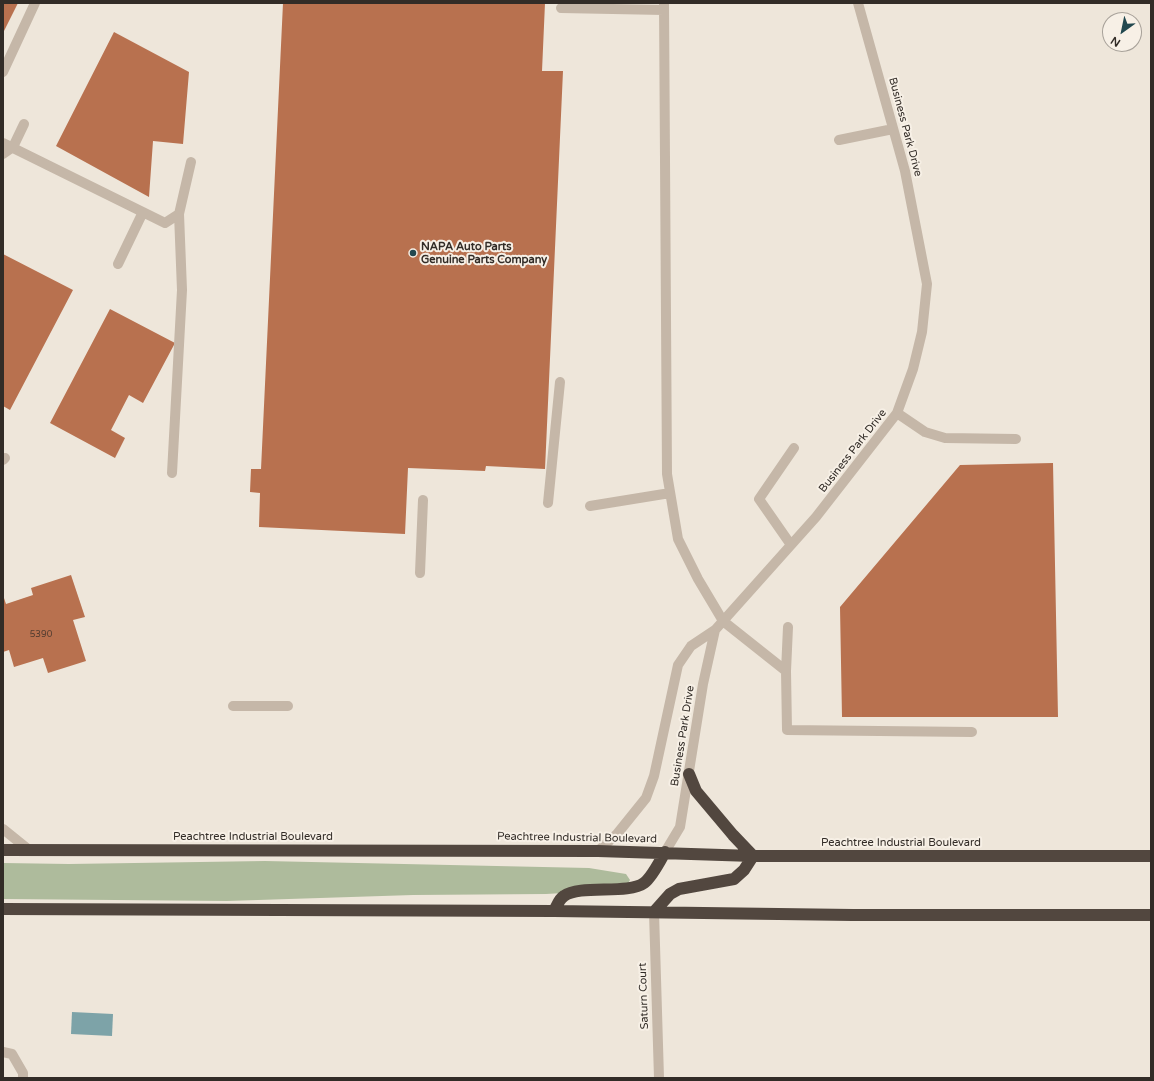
<!DOCTYPE html>
<html>
<head>
<meta charset="utf-8">
<style>
	body { margin:0 }
	#map { position:relative; width:1154px; height:1081px; overflow:hidden; background:#eee6da; font-family:"Varela Round",sans-serif }
	canvas { display:block }
	.frame { position:absolute; inset:0; border:4px solid #322c27; pointer-events:none }
	.north { position:absolute; left:1102px; top:12px; width:40px; height:40px; box-sizing:border-box; background:#f7f0e6; border:1px solid #a8a29a; border-radius:50%; rotate:213deg; font-size:11px; font-weight:700; line-height:16px; text-align:center; color:#322c27 }
	.north::after { content:''; display:block; margin:auto; width:14px; height:18px; background:#22484f; clip-path:polygon(50% 0,100% 100%,50% 72%,0 100%) }
</style>
</head>
<body>
<div id="map">
<canvas width="1154" height="1081"></canvas>
<div class="frame"></div>
<div class="north">N</div>
</div>
<script>
const g = document.querySelector('canvas').getContext('2d');
g.lineJoin = 'round';
function fillPath(path, color) { g.fillStyle = color; g.fill(path, 'evenodd'); }
function trace(path, color, width, dash) { g.strokeStyle = color; g.lineWidth = width; g.lineCap = dash ? 'butt' : 'round'; g.setLineDash(dash || []); g.stroke(path); }
function label(font, color, halo, rows, align = 'center') {
  g.font = font + ' "Varela Round",sans-serif'; g.lineWidth = 4; g.setLineDash([]); g.textBaseline = 'middle'; g.strokeStyle = halo; g.fillStyle = color; for (const [text, x, y, turn = 0] of rows) {
    g.save(); g.translate(x, y); g.rotate((+turn || 0) * Math.PI / 180); g.textAlign = isNaN(turn) ? turn : align; if (halo) g.strokeText(text, 0, 0); g.fillText(text, 0, 0); g.restore();
  }
}
fillPath(new Path2D(`
	M265 861 589 868 626 874 630 880 626 887 617 890 546 894 413 895 227 901 3 899V863L69 864Z`), '#aebb9c');
fillPath(new Path2D(`
	M72 1012 113 1014 112 1036 71 1034Z`), '#7da3a8');
fillPath(new Path2D(`
	M3 3H18L3 33Z
	M283 3H545L542 71H563L545 469 486 466 485 471 408 468 405 534 259 527 260 493 250 492 251 469H261Z
	M114 32 189 72 183 144 153 141 149 197 56 146Z
	M3 254 73 290 10 410 3 406Z
	M110 309 175 343 143 403 129 395 111 430 125 438 115 458 50 423Z
	M1053 463 1058 717H842L840 607 960 465Z
	M71 575 85 617 73 620 86 661 48 673 43 658 14 667 9 650 3 652V595L6 604 33 595 31 588Z`), '#b8714f');
trace(new Path2D(`
	M664 3 667 474 678 539 698 579 723 621 786 671 787 730 972 732
	M561 8 664 10
	M3 72 35 3
	M839 140 893 129
	M3 143 165 223 179 214 191 162
	M3 154 13 147 24 124
	M118 264 143 212
	M897 413 925 432 945 438 1016 439
	M3 460 5 458
	M172 473 182 290 179 214
	M548 503 560 382
	M590 506 670 493
	M791 545 759 499 794 448
	M420 573 423 500
	M786 671 788 627
	M233 706H288
	M3 829 29 850
	M598 851 617 834 646 798 654 776 678 665 691 646 715 630
	M665 852 680 827 703 684 715 630 816 517 897 413 913 369 922 332 927 284 905 171 858 3
	M654 912 659 1078
	M3 1052 12 1054 23 1073V1078`), '#c5b7a8', 10);
trace(new Path2D(`
	M689 774 696 791 733 835 753 856
	M3 850 598 851 753 856H1151
	M3 909 554 911 853 915H1151
	M554 911C557 906 559 899 564 896 580 884 628 895 644 883 652 877 660 861 665 852
	M654 912 670 894 679 889 734 879 744 870 753 856`), '#52473f', 12);
for (const [x, y, r, color] of [
	[413,253,4,"#22484f"]
]) { const dot = new Path2D(); dot.arc(x, y, r, 0, 2 * Math.PI); g.fillStyle = color; g.fill(dot); trace(dot, '#f7f0e6', 1.5); }
label('9px', '#543d31', null, [
	["5390",41,635]
]);
label('11px', '#322c27', '#f7f0e6', [
	["Business Park Drive",905,127,75],
	["Business Park Drive",853,451,-52],
	["Business Park Drive",683,736,-81],
	["Peachtree Industrial Boulevard",253,837],
	["Peachtree Industrial Boulevard",577,838,1],
	["Peachtree Industrial Boulevard",901,843],
	["Saturn Court",644,996,-92]
]);
label('bold 11px', '#322c27', '#f7f0e6', [
	["NAPA Auto Parts",421,247],
	["Genuine Parts Company",421,260]
], 'left');
</script>
</body>
</html>
